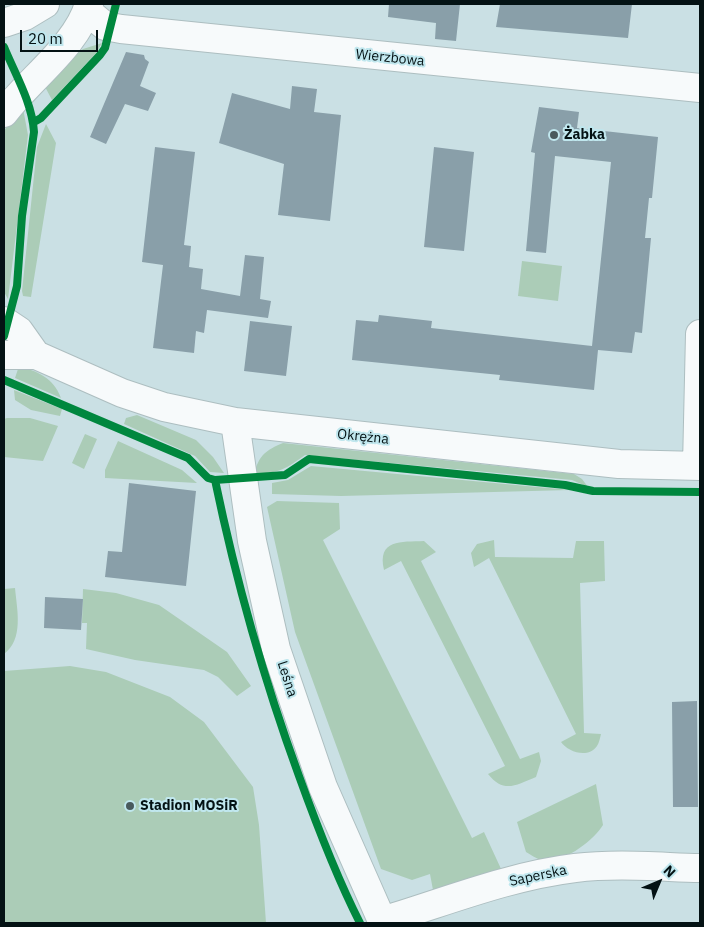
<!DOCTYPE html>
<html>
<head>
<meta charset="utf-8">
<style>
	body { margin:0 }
	#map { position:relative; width:704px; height:927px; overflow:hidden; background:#cae0e4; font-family:"IBM Plex Sans",sans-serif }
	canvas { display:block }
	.frame { position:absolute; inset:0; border:5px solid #041214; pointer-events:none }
	.north { position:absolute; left:634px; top:857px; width:50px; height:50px; -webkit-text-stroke:4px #c0e7ee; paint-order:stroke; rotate:45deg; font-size:14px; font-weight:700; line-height:20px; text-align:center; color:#041214 }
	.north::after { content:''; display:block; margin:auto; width:18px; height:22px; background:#041214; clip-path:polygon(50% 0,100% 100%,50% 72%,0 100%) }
	.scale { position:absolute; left:20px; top:30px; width:78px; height:22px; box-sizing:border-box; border:2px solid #041214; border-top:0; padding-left:6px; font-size:15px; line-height:18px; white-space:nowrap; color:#041214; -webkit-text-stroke:4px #c0e7ee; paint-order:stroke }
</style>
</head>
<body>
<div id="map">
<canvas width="704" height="927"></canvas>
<div class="frame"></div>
<div class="north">N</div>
<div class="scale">20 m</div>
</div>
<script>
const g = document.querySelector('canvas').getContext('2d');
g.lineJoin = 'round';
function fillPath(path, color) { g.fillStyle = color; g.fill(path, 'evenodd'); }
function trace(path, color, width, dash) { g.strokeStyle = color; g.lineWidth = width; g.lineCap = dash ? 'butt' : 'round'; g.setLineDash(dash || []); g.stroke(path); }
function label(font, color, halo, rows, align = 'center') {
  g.font = font + ' "IBM Plex Sans",sans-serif'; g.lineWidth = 4; g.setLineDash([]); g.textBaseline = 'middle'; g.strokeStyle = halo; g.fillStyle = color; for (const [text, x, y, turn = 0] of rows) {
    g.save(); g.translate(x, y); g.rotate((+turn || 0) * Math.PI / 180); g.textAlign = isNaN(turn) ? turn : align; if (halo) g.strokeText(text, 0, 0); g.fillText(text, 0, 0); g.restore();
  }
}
fillPath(new Path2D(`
	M102 43 96 53 52 100 43 83 83 49Z
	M22 103 28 135 8 299 4 292V131Z
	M46 124 56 143 31 297 23 296 22 291 37 147Z
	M522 261 562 266 558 301 518 296Z
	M19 366C38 372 53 377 61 398L15 378Z
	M14 390 62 409 60 416 31 410 15 400Z
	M137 415 196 440 213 457 224 473 210 472 195 456 124 424 126 418Z
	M7 418H30L58 426 43 461 4 457V419Z
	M85 434 97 439 84 469 72 463Z
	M118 441 182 470 197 483 105 478V470Z
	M283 443 574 474 582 479 588 487 572 480 305 455C286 469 279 473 254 474 259 455 266 450 283 443Z
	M311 466 570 490 341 496 272 494V483L288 480Z
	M277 501 339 503 340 529 323 540 472 838 484 832 502 871 433 890 430 874 412 880 381 869 295 632 267 507Z
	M494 540 495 557 573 558 576 541H604L605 581 580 583 584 733 601 734C600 738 599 743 597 746 588 759 568 752 561 742L576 734 489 558 474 567 471 553 477 544Z
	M424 541 436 552 421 561 520 759 539 752 541 761 536 777C516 785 504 794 488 774L505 766 401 561 384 570C377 539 401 542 424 541Z
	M15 588C17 610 24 639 4 654V589Z
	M83 589 116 593 159 605 227 652 251 686 237 696 218 677 204 670 135 660 86 649 87 623H82Z
	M70 666 106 672 170 697 204 722 253 787 259 825 266 923H4V671Z
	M596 784 603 825C593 841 561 866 540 860 536 858 531 855 526 852L517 822Z`), '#abccb7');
fillPath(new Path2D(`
	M389 4H460L456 41 435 39 436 23 388 17Z
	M500 4H632L628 38 496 27Z
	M126 52 144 55 145 59 149 62 140 86 156 93 148 111 125 104 106 144 90 137Z
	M292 86 317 89 314 112 341 115 330 221 278 215 284 164 219 143 232 93 290 109Z
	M539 107 579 112 577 128 658 137 652 198H649L645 238H651L642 333 635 332 632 353 598 350 594 390 499 380 500 375 352 360 356 320 378 322 379 315 432 321 431 328 592 346 611 162 555 156 546 253 526 251 535 153 531 152Z
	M155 147 195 152 184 245 191 246 189 267 203 269 201 289 240 296 245 255 264 257 260 299 271 301 268 318 207 310 204 333 196 331 194 353 153 348 163 265 142 262Z
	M434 147 474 152 464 251 424 247Z
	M250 321 292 326 286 376 244 371Z
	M129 483 196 491 186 586 105 577 108 551 122 552Z
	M45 597 83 599 81 630 44 628Z
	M697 701 698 807H673L672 702Z`), '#899fa9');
const minor = new Path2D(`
	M87 11 105 26 121 29 700 88
	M4 23 25 16 45 4
	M4 113C29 79 77 46 89 4
	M4 321 19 331 36 355
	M4 355H36L122 393 164 407 235 422 619 464 700 466
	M235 422 252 541 276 649 323 787 383 923
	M697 466 700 334
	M382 921C445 902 509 876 575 868 617 863 659 867 700 868`);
trace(minor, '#adbec0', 30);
trace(minor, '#f7fafb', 28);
trace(new Path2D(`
	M4 47C15 74 32 102 34 132L22 216 17 286 4 336
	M34 122 41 118 100 55 105 48 116 4
	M4 380 188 458 208 478 215 480 285 475 309 459 565 485 593 491 700 492
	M215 480C236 581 264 680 299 776 317 826 336 876 360 923`), '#00873e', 8);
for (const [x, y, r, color] of [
	[554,135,5,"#495a5d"],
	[130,806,5,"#495a5d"]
]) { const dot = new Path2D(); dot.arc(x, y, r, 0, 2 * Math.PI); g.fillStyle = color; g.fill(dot); trace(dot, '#c0e7ee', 2); }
label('14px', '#041214', '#c0e7ee', [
	["Wierzbowa",390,58,6],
	["Okrężna",363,437,6],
	["Leśna",287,679,72],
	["Saperska",538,876,-12]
]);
label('bold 14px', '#041214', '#c0e7ee', [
	["Żabka",564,135],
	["Stadion MOSiR",140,806]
], 'left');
</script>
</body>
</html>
